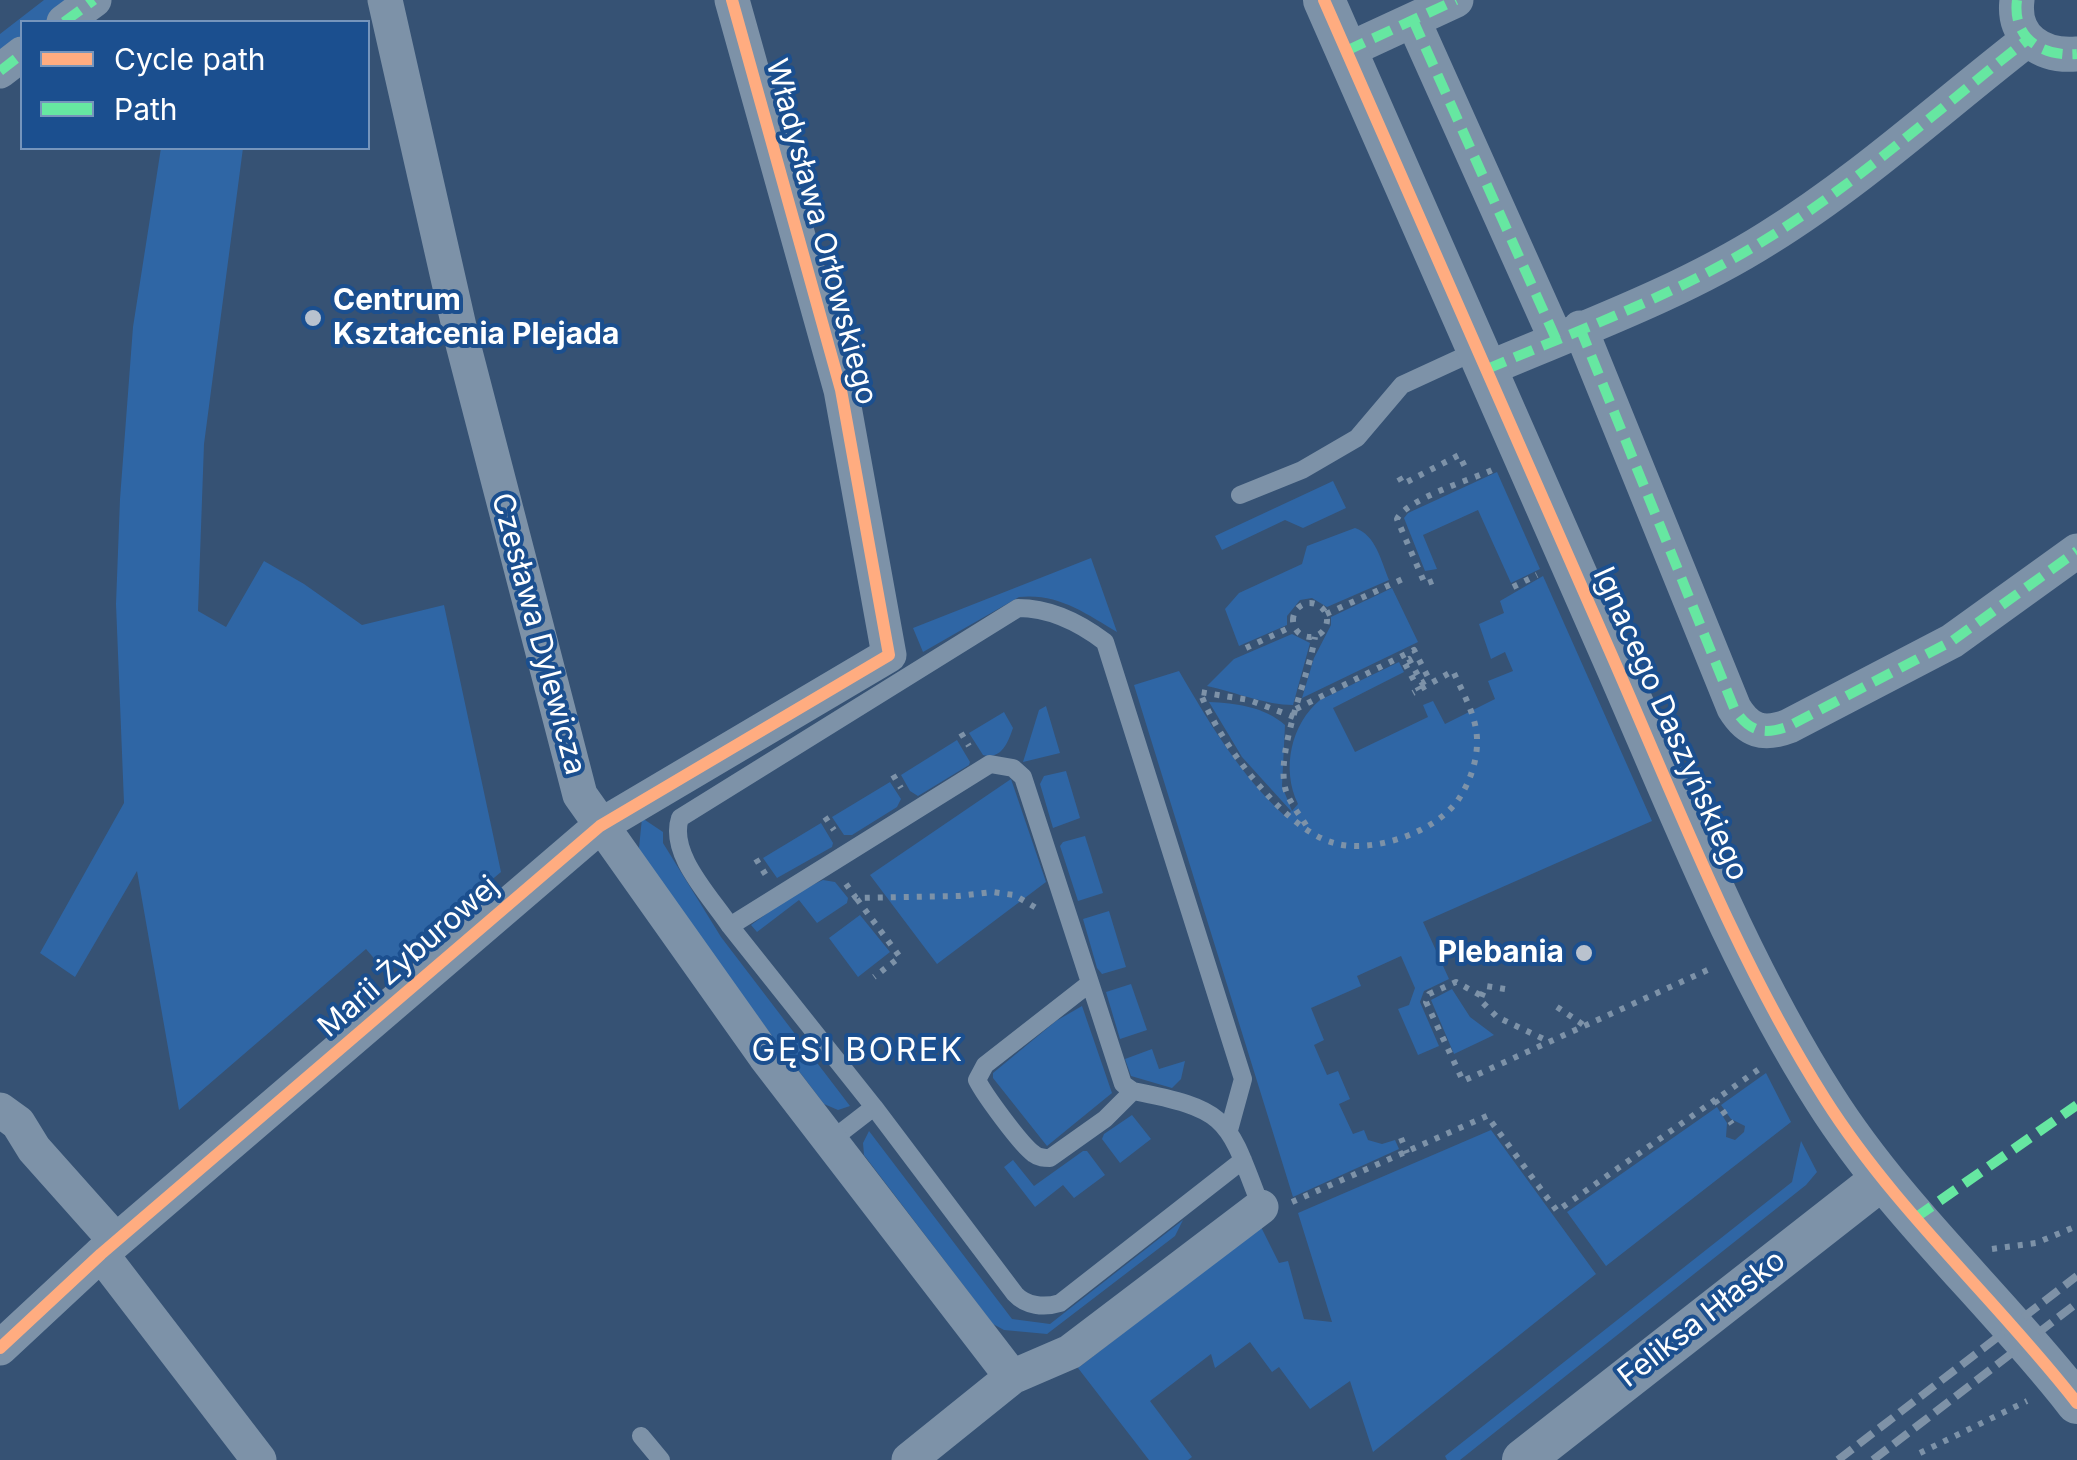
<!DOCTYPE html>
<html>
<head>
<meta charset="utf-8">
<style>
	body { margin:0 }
	#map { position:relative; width:2077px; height:1460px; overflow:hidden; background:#365274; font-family:Inter,sans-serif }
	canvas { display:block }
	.legend { position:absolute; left:20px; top:20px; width:350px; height:130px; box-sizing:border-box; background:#1b4f8f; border:2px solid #7695bc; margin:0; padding:12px 18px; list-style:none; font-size:30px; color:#fff }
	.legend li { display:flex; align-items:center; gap:20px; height:50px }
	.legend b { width:50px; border:2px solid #7695bc }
</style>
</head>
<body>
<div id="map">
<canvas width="2077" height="1460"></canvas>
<ul class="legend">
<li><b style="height:12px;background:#ffac80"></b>Cycle path</li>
<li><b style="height:12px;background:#66e7a1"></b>Path</li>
</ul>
</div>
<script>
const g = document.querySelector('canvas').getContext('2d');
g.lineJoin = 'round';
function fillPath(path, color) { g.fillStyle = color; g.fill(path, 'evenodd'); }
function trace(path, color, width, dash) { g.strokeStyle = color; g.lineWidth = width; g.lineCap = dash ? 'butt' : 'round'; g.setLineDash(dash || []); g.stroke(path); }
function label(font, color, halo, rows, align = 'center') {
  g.font = font + ' Inter,sans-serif'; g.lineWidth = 8; g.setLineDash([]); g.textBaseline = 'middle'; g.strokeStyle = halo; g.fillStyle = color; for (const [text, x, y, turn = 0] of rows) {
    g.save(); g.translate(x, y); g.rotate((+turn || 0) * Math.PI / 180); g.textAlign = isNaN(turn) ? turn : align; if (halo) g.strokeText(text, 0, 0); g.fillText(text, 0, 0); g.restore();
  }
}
fillPath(new Path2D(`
	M44 0H75L45 22H22V40L0 57V34Z
	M161 148H243L204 444 198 611 226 627 264 561 304 584 362 625 444 605 501 872 384 970 366 949 179 1110 137 871 75 977 40 953 124 803 116 604 120 499 133 327Z
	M1497 472 1540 569 1511 583 1478 510 1423 535 1437 569 1425 571 1404 518 1408 513Z
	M1333 481 1346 508 1303 528 1285 520 1222 550 1215 536Z
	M1355 528C1376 535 1381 561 1389 580L1327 607 1312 598 1300 600 1287 616V625L1239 646 1225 609 1239 593 1302 564 1307 546Z
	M1091 558 1117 632C1085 613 1058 593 1019 597L923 652 913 628Z
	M1543 576 1652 821 1423 922 1449 979 1424 991 1420 1002 1439 1046 1418 1055 1398 1009 1409 1005 1415 988 1401 956 1357 976 1361 986 1311 1008 1324 1040 1314 1045 1327 1075 1338 1071 1350 1099 1339 1104 1353 1134 1364 1130 1368 1140 1382 1144 1395 1140 1399 1149 1293 1197 1134 685 1179 671C1210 724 1240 775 1286 817L1291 811 1242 757 1209 702C1236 703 1265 707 1285 725L1282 786 1292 811 1298 804C1281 769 1291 724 1320 700L1399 662 1404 672 1333 708 1355 752 1428 717 1423 705 1433 701 1445 724 1495 699 1488 681 1513 671 1505 652 1491 659 1479 624 1504 613 1500 601Z
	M1392 588 1418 642 1302 698 1314 658 1331 625V617Z
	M1292 634 1310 643 1293 705C1266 705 1235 692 1207 686L1234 659Z
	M1046 706 1060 753 1023 762 1039 710Z
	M1004 712 1013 728C1008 742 1002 760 983 755L969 733Z
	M957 740 970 762 969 765 918 796 910 791 901 775Z
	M1066 771 1080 818 1053 828 1040 784 1044 776Z
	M1011 779 1046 882 937 964 870 875Z
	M890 782 901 799 897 807 852 835H844L832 817Z
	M642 818 663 832V843L721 937 850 1106 838 1110 824 1104 652 878 639 848Z
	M821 823 833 843 832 847 777 878 763 858Z
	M1085 836 1103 893 1078 901 1060 846 1063 842Z
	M823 880 835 882 848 898 847 903 817 923 799 900 757 932 751 925 795 893Z
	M1109 911 1126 967 1102 974 1097 968 1083 919Z
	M860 915 890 952 858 977 829 938Z
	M1131 984 1147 1030 1120 1039 1106 992Z
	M1452 989 1470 1017 1494 1035 1454 1054 1431 1000Z
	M1082 1006 1112 1093 1047 1146 993 1078V1073L1056 1021Z
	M1152 1049 1159 1069 1185 1061 1181 1079 1172 1088 1131 1076 1125 1059Z
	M1766 1073 1791 1122 1606 1266 1567 1212 1717 1107 1727 1123 1726 1137 1735 1140 1744 1132 1745 1126 1731 1119 1721 1105Z
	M1132 1115 1151 1139 1120 1163 1102 1139 1104 1134Z
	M1491 1130 1596 1274 1373 1452 1350 1381 1310 1409 1279 1367 1272 1372 1250 1342 1215 1368 1211 1354 1150 1401 1192 1457 1188 1460H1149L1078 1368 1261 1227 1279 1263 1288 1261 1304 1319 1332 1322 1298 1213Z
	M869 1131 1012 1319 1050 1324 1183 1220 1175 1236 1047 1334 1004 1330 993 1324 864 1155 863 1143Z
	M1801 1141 1817 1172 1806 1185 1460 1460H1447L1445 1456 1792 1182Z
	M1083 1151H1087L1105 1175 1074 1198 1063 1185 1035 1207 1004 1167 1013 1160 1034 1186Z`), '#2f66a5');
trace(new Path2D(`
	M1399 477 1403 484 1459 455 1465 467
	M1433 581 1425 584 1397 519C1407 499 1470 480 1492 470
	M1513 587 1537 575
	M1293 620a17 17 0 1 1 34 0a17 17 0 1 1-34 0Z
	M1326 614 1405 578
	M1246 648 1293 626
	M1296 709 1414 650 1429 679 1422 683 1409 659 1404 662 1419 690
	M1294 717 1249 700 1200 692C1217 739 1284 830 1334 843 1371 854 1435 833 1458 800 1469 784 1477 762 1477 743 1478 719 1463 693 1453 671L1413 693
	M961 733 969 746
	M893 775 901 788
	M825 817 834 830
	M1306 825C1299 814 1290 803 1286 791 1274 753 1309 677 1315 637
	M756 859 767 877
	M846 884 856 898 959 896 992 892 1014 895 1038 909
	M857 899 900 957 874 977
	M1505 989 1486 986 1480 1000 1497 1017 1548 1041
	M1480 995 1456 982 1429 994 1426 1002 1463 1081 1712 968
	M1557 1007 1585 1026
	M1715 1100 1732 1124
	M1401 1138 1407 1153
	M1292 1202 1487 1116 1557 1211 1762 1067
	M1992 1249 2036 1243 2077 1226
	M1920 1453 2027 1401`), '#7d92a8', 6, [5, 8]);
trace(new Path2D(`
	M1240 495 1302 470 1357 438 1402 385 1478 350
	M730 926C711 897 668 854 680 818L1018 608C1049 608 1080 623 1105 642L1243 1079 1229 1130
	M1090 983 985 1065 977 1080C984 1094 1021 1145 1034 1154 1039 1158 1044 1158 1050 1158L1105 1119 1133 1091
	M874 1107 1015 1294C1026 1306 1044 1308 1060 1303L1243 1160
	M830 1141 874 1107 730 926 990 764 1013 768 1023 777 1123 1084 1133 1091C1230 1110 1227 1118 1261 1207
	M641 1436 661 1460`), '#7d92a8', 18);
trace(new Path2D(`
	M385 0 463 344 580 795 765 1056 1012 1377
	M2017 0C2012 38 2042 57 2077 54
	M1413 20 1556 339
	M64 22 94 0
	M1346 51 1456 0
	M0 71 22 54
	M1580 328 1734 708C1748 731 1763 736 1789 726L1952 641 2077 551
	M1487 369C1581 329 1681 293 1768 238 1860 181 1942 106 2027 40
	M0 1110 18 1123 34 1149 116 1241
	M101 1254 259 1460
	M0 1348 101 1254 600 826 889 655 841 390 732 0
	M909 1460 1012 1377 1070 1352 1261 1207`), '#7d92a8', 35);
trace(new Path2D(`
	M1324 0C1419 216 1514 433 1609 649 1676 801 1736 959 1825 1099 1896 1211 1996 1299 2077 1403
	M1523 1460 1882 1179`), '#7d92a8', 42);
trace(new Path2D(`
	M1838 1460 2077 1276
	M1873 1460 2077 1303`), '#7e92a7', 8, [18, 8]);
trace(new Path2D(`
	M2017 0C2012 38 2042 57 2077 54
	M1413 20 1556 339
	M64 22 94 0
	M1346 51 1456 0
	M0 71 22 54
	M1580 328 1734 708C1748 731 1763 736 1789 726L1952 641 2077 551
	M1487 369C1581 329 1681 293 1768 238 1860 181 1942 106 2027 40
	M1915 1218 2077 1105`), '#66e7a1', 10, [20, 10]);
trace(new Path2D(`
	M1324 0C1419 216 1514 433 1609 649 1676 801 1736 959 1825 1099 1896 1211 1996 1299 2077 1403
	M0 1348 101 1254 600 826 889 655 841 390 732 0`), '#ffac80', 12);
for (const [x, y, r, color] of [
	[313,318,10,"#b9c2ce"],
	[1584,953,10,"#b9c2ce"]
]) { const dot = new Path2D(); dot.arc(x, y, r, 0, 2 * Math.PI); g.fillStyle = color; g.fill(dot); trace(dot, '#1b4f8f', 4); }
label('30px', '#fff', '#1b4f8f', [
	["Władysława Orłowskiego",821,232,75],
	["Czesława Dylewicza",538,634,75],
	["Ignacego Daszyńskiego",1670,724,66],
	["Marii Żyburowej",409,957,-41],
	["Feliksa Hłasko",1702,1319,-38]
]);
label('bold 30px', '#fff', '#1b4f8f', [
	["Centrum",333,301],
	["Kształcenia Plejada",333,335],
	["Plebania",1564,953,"right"]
], 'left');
g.letterSpacing = '2.5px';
label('32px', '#fff', '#1b4f8f', [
	["GĘSI BOREK",858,1051]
]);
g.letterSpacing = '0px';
</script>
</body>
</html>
